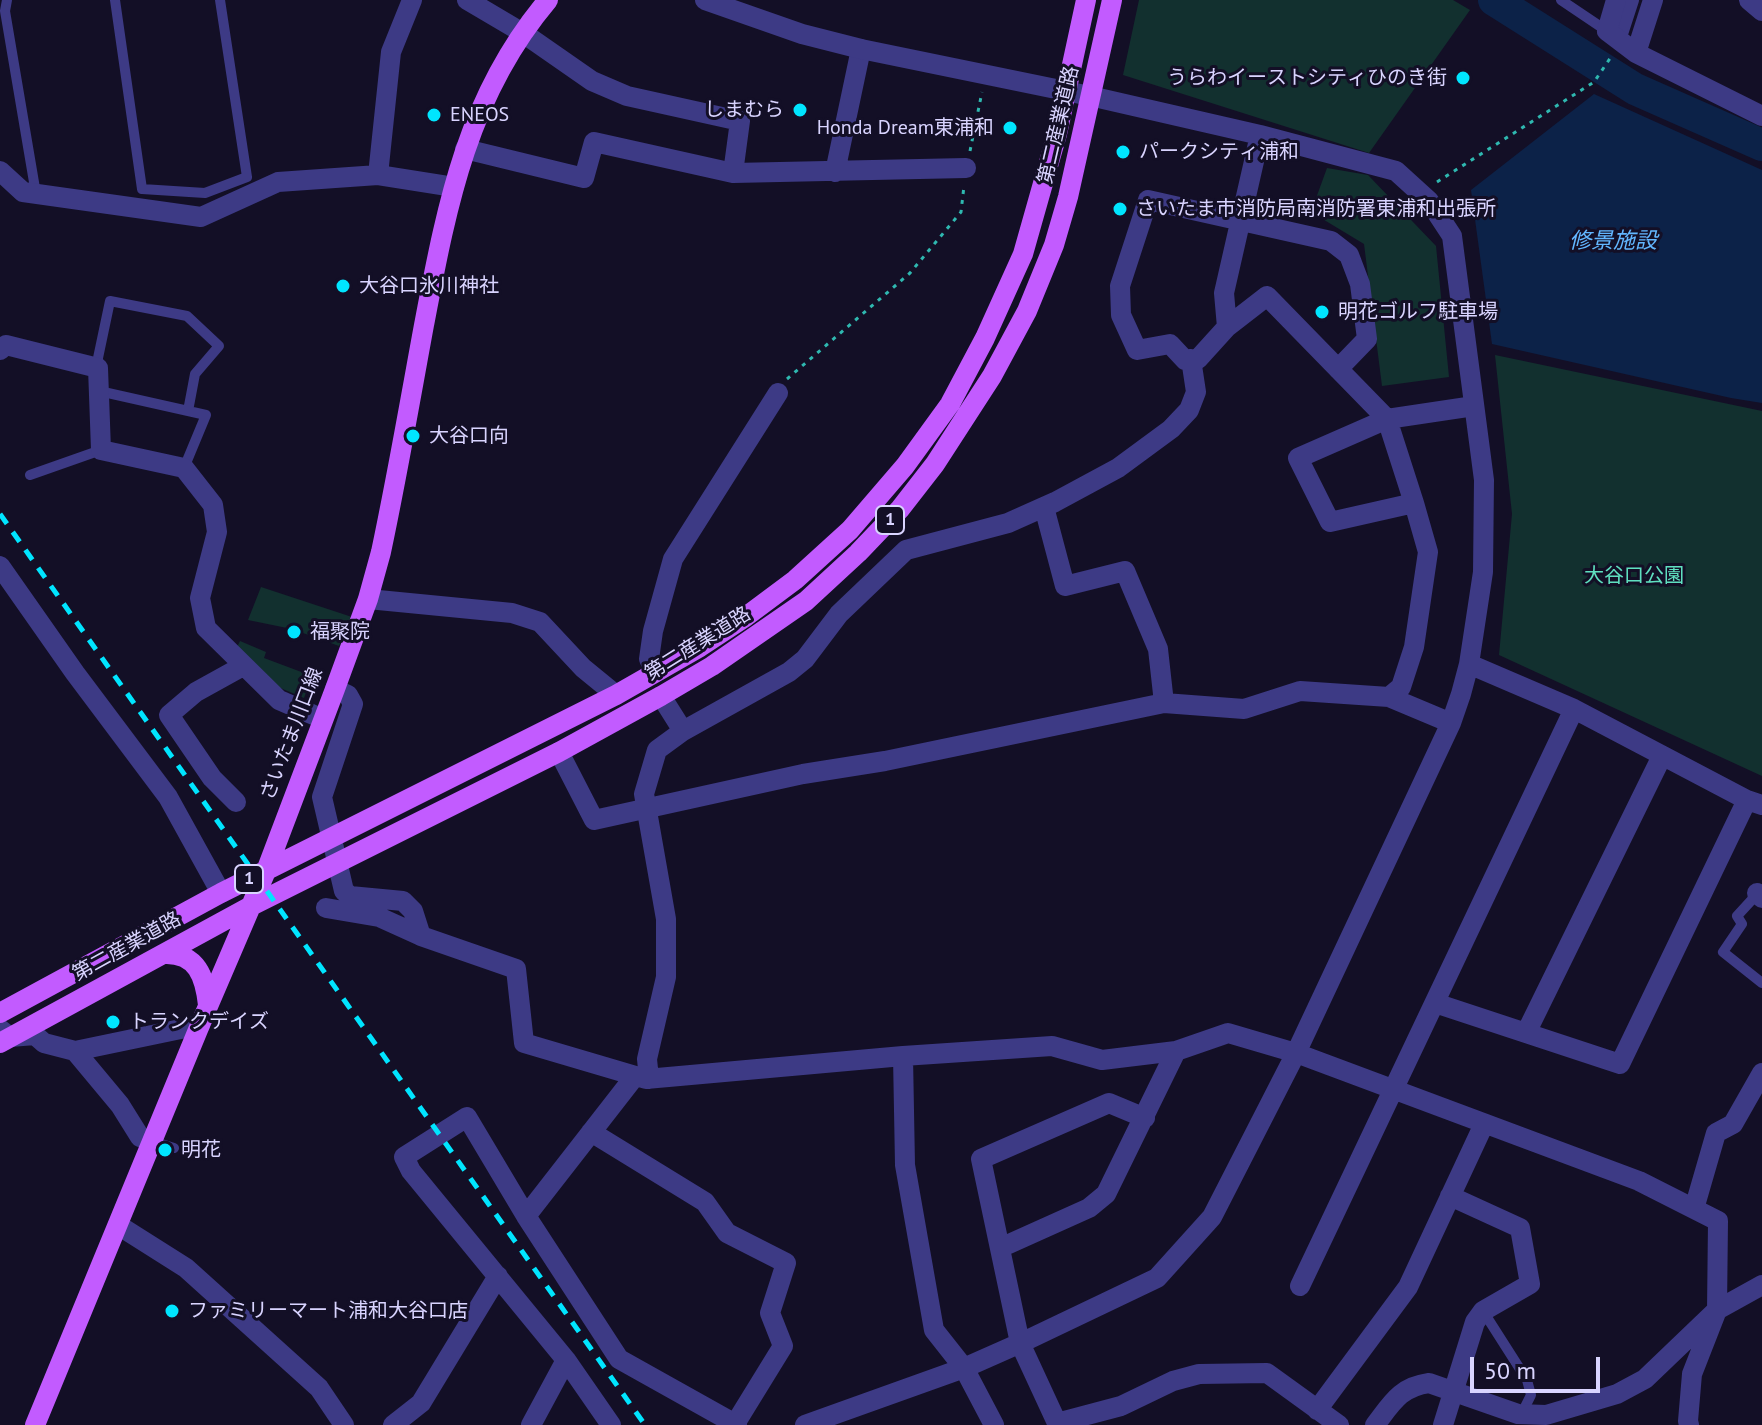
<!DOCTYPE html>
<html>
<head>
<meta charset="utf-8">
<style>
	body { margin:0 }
	#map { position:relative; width:1762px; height:1425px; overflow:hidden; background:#130f26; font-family:"PT Sans",sans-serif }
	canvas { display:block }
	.scale { position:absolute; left:1470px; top:1357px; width:130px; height:36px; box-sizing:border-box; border:4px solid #d9d4ff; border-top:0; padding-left:10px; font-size:24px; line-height:28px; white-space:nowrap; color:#d9d4ff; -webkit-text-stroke:6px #130f26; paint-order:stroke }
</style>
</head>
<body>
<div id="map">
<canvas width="1762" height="1425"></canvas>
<div class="scale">50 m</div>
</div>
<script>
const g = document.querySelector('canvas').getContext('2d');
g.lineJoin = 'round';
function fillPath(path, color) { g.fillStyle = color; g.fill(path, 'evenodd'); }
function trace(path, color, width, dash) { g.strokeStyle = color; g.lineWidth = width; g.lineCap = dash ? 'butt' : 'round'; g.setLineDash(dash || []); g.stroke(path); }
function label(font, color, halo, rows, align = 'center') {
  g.font = font + ' "PT Sans","Noto Sans JP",sans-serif'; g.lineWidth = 6; g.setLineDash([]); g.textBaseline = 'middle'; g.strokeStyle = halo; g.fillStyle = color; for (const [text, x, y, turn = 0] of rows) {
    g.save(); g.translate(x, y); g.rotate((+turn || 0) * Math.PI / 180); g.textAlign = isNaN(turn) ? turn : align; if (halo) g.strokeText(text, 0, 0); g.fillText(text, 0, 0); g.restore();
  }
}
fillPath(new Path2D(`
	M1139 0H1453L1470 10 1369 153 1123 75Z
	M1327 168 1368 175 1436 246 1449 377 1382 386 1364 244 1311 212Z
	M1495 355 1762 411V776L1499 655 1512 514Z
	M261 587 352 617 339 646 292 629 248 620Z
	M240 641 266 652 264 658 312 676 304 698 271 684 237 647Z`), '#12302f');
fillPath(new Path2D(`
	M1594 94 1762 170V403L1731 398 1492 344 1471 190Z`), '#0c2248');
trace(new Path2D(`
	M1494 0 1635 89 1762 145`), '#0c2248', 32);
trace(new Path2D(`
	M970 151 982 92
	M1437 182 1594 82 1611 57
	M787 379 910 273 961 212 964 186`), '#2fb8b0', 3, [4, 6]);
trace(new Path2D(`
	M7 0 5 11 36 194
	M115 0 142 189 205 193 247 177 220 0
	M1561 0 1607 31
	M98 368V358L110 301 187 316 219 346 195 374 188 411
	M99 391 206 415 184 468
	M30 475 101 450
	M1759 892 1737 916 1742 924 1723 952 1762 983
	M152 1141 174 1148
	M1483 1311 1527 1380 1531 1395 1525 1407 1524 1414`), '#3d3a85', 10);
trace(new Path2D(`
	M1618 40 1631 0`), '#3d3a85', 16);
trace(new Path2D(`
	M467 0 523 33 592 81 627 96 740 121 733 173
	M1616 0 1607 31 1636 53 1762 116
	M1749 0 1762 11
	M1636 53 1653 0
	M465 149 584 178 594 142 733 173 966 168
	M0 171 23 192 201 217 278 182 378 175 454 187
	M835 172 861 49
	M378 175 391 52 412 0
	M1227 327 1224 293 1260 135
	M0 350 6 345 98 368 101 450 184 468 213 505 217 532 200 598 206 628 279 700 323 719
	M1338 369 1367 339 1360 284 1349 255 1331 241 1148 200 1120 286 1121 315 1137 350 1170 344 1185 360 1198 359 1227 327 1267 296 1387 419 1414 503 1428 552 1414 647 1401 687 1389 697
	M1414 503 1330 522 1298 458 1387 419 1474 406
	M1044 507 1065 586 1125 571 1158 649 1164 703
	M0 566 75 673 168 797 221 893
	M1469 664 1574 709 1747 800 1762 805
	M656 672 649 659 653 631 673 559 778 393
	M335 689 348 695 353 704 322 797 344 891 350 896 403 901 413 911 421 936 516 969 524 1043 646 1079 903 1056 1052 1046 1102 1060 1176 1051 1228 1033 1296 1053 1639 1181 1718 1221 1717 1310 1692 1374 1688 1421 1689 1425
	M683 731 789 672 805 659 839 614 906 550 1008 523 1055 502 1118 468 1171 429 1189 410 1196 392 1191 359
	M559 752 594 820 803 774 885 761 1164 703 1244 709 1300 691 1389 697 1451 723
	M236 802 212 778 169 715 196 692 243 666
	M1757 893 1762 898
	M326 908 379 917 421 936
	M1435 1003 1620 1064 1747 800
	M0 1029 10 1037 35 1035 44 1043 75 1051 120 1105 140 1137 152 1141
	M1526 1033 1662 756
	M75 1051 200 1025
	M903 1056 905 1165 934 1330 964 1368 994 1425
	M649 1079 647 1059 666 977V919L644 794 657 750 683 731 661 696
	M1145 1118 1109 1103 981 1159 1020 1343 1057 1423 1121 1406 1173 1381 1199 1374 1267 1373 1339 1425
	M591 1132 705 1202 727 1233 786 1263 770 1313 783 1346 735 1424
	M1694 1209 1716 1133 1733 1124 1762 1073
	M526 1216 635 1076
	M118 1225 186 1268 319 1388 344 1425
	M1000 1248 1089 1208 1106 1194 1176 1051
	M1300 1286 1574 709
	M1317 1410 1408 1287 1484 1124
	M393 1425 421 1403 498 1276
	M531 1425 566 1360
	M611 1425 566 1360 411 1171 404 1157 467 1117 526 1216 619 1359 737 1425
	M805 1425 964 1368 1025 1341 1157 1278 1212 1217 1296 1053 1451 723 1461 694 1469 664 1483 572 1484 480 1452 236 1429 201 1396 171 1260 135 1090 96
	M1375 1425C1392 1403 1400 1387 1429 1383L1518 1414 1546 1415 1617 1394 1645 1379 1717 1310 1762 1285
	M1443 1425 1475 1322 1483 1311 1530 1284 1520 1228 1450 1196`), '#3d3a85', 20);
trace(new Path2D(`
	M705 0 802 34 861 49 1090 96
	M368 599 512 613 540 622 583 668 616 695`), '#3d3a85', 20);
trace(new Path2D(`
	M165 954C197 953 205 977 208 1005
	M0 1013 221 893 616 695 700 647 744 618 795 580 850 530 905 466 950 404 985 338 1023 254 1057 134 1086 0
	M0 1043 251 906 559 752 661 696 712 666 806 601 858 553 900 509 935 464 992 376 1027 311 1054 245 1068 197 1112 0
	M35 1425 200 1025 266 871 335 689 368 599 381 552C397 477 410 401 424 325 447 205 467 96 548 0`), '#c25bff', 20);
trace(new Path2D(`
	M0 514 645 1425`), '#00e5ff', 5, [12, 10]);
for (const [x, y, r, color] of [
	[1463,78,8,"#00e5ff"],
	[800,110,8,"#00e5ff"],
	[434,115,8,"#00e5ff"],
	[1010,128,8,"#00e5ff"],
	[1123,152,8,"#00e5ff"],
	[1120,209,8,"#00e5ff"],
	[343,286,8,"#00e5ff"],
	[1322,312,8,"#00e5ff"],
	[413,436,8,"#00e5ff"],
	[294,632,8,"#00e5ff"],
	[113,1022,8,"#00e5ff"],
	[165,1150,8,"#00e5ff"],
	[172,1311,8,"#00e5ff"]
]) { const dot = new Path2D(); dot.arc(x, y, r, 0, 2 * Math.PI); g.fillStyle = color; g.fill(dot); trace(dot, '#130f26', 3); }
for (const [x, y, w] of [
	[890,520,28],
	[249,879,28]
]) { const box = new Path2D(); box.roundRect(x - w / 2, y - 14, w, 28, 6); g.fillStyle = '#130f26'; g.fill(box); trace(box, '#d9d4ff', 2); }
label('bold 18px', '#d9d4ff', null, [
	["1",890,520],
	["1",249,879]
]);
label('20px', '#d9d4ff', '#130f26', [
	["うらわイーストシティひのき街",1447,78,"right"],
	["しまむら",784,110,"right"],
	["ENEOS",450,115],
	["Honda Dream東浦和",994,128,"right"],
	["パークシティ浦和",1139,152],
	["さいたま市消防局南消防署東浦和出張所",1136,209],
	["大谷口氷川神社",359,286],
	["明花ゴルフ駐車場",1338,312],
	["大谷口向",429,436],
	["福聚院",310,632],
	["トランクデイズ",129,1022],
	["明花",181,1150],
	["ファミリーマート浦和大谷口店",188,1311]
], 'left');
label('20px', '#d9d4ff', '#130f26', [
	["第二産業道路",1059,125,-77],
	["第二産業道路",698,644,-32],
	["さいたま川口線",292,734,-69],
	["第二産業道路",127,947,-29]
]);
label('20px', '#5fe0c0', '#130f26', [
	["大谷口公園",1634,576]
]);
label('italic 22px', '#62b6ff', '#130f26', [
	["修景施設",1613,242]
]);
</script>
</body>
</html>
